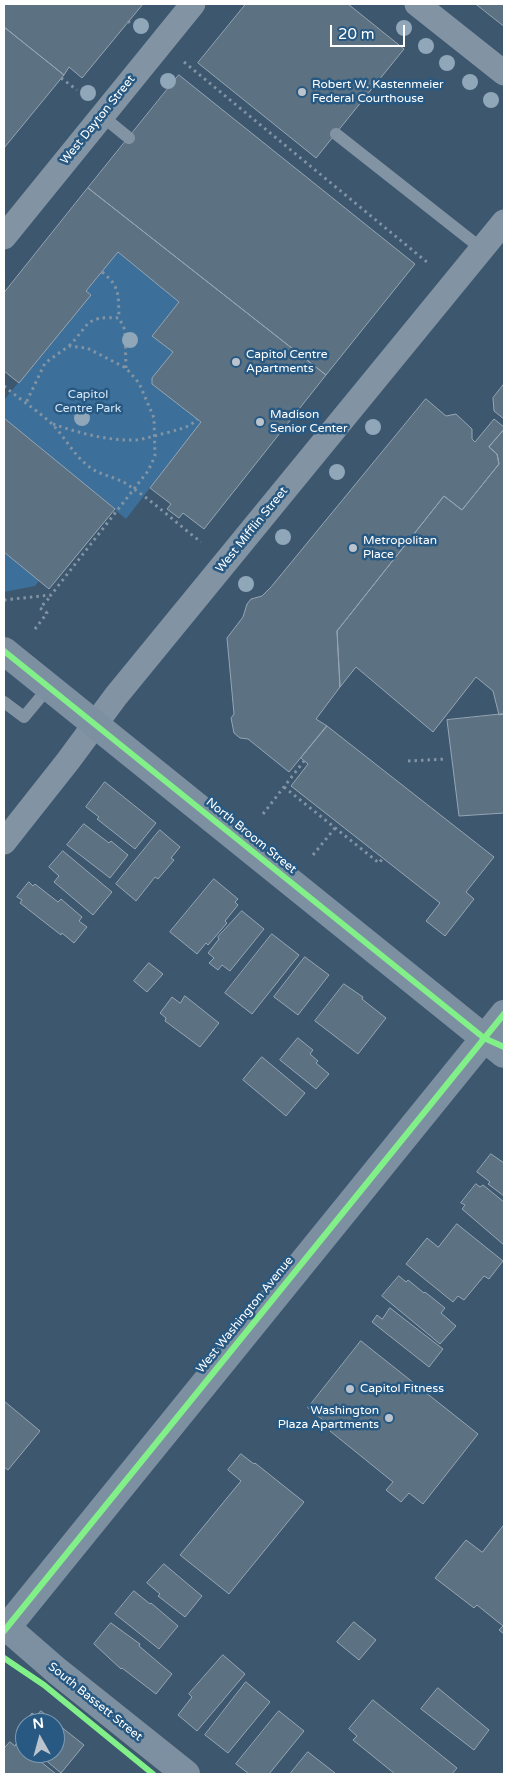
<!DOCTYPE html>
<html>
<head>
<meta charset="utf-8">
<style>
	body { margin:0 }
	#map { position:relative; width:508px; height:1778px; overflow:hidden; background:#3c576e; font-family:"Varela Round",sans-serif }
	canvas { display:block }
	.frame { position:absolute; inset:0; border:5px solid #fff; pointer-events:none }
	.north { position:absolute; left:15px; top:1713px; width:50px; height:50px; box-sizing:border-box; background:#275983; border:1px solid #7d9bb5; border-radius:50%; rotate:353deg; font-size:14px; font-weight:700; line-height:20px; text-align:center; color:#fff }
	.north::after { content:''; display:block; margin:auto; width:18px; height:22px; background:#bbc4cc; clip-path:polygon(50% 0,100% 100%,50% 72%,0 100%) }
	.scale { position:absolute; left:330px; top:25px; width:75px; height:22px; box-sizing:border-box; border:2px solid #fff; border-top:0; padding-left:6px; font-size:15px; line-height:18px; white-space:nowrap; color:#fff; -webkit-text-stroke:4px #275983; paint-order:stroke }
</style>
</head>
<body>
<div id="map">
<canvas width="508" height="1778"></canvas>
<div class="frame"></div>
<div class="north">N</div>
<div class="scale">20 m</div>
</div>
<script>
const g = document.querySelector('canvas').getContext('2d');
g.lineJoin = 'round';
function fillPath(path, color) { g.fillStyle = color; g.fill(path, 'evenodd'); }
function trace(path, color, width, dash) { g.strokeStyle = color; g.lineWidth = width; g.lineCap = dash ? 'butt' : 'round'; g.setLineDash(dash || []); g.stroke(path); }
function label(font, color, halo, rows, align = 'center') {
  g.font = font + ' "Varela Round",sans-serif'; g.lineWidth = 5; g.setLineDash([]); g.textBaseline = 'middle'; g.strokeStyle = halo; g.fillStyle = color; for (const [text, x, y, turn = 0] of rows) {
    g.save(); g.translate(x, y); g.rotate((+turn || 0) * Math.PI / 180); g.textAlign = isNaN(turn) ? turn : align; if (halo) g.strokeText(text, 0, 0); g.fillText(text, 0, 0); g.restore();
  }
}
fillPath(new Path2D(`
	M118 252 179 302 152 335 173 352 152 378V384L201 422 126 519 4 418V400L90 295 86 291Z
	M4 552 39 581 35 586 4 592Z`), '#3c6f99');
const building = new Path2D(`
	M4 4H143L82 78 69 67 64 75 4 27Z
	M246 4H348L404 49 316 158 198 63Z
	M476 4H504V26Z
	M4 27 64 75 4 148Z
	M179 75 415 264 326 375 88 188Z
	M88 188 326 375 204 529 183 513 179 518 167 509 171 504 150 488 201 422 152 384V378L173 352 152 336 179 302 118 252 86 291 91 295 19 383 4 371V293Z
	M504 384V419L494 411 493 398Z
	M426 399 446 416 456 414 472 429V439L475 442 494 419 504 427V429L489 447 497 454 499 464 462 510 444 496 337 631 340 687 316 719 327 726 289 772 248 739 240 738 234 733 231 718 234 714 227 638 243 617 247 604 251 599 262 596 271 587Z
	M4 418 115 509 49 589 4 552Z
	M504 430V714L499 715 493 691 476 677 433 732 356 667 340 687 337 631 444 496 462 510 499 464 497 454 489 447Z
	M504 714V813L459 816 447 720Z
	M327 726 494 857 466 892 474 899 445 936 426 921 440 903 291 786 308 764 301 758Z
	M105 782 156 823 135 849 97 819 99 817 86 807Z
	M84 824 109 843 111 841 128 855 110 878 67 845Z
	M160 830 180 847 171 858 174 860 158 879 155 877 136 901 116 884Z
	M63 851 112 892 93 915 54 882 59 876 49 867Z
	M214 879 238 899 235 902 238 905 225 921 227 923 208 945 206 943 197 954 170 932Z
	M29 882 33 886 35 884 58 902 61 899 82 917 79 921 87 927 74 943 62 933 61 935 20 903 22 900 17 897Z
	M242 911 264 929 230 971 222 965 218 970 209 963 214 958 208 953 219 939 218 937Z
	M272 934 299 955 252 1014 225 993Z
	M305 957 329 975 298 1015 274 997Z
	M149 963 163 974 147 992 134 981Z
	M344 984 363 997 362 999 386 1018 358 1054 315 1021Z
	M185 996 219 1023 200 1047 165 1021 166 1018 160 1013 172 997 180 1003Z
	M298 1038 313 1050 310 1054 318 1061 316 1063 329 1074 316 1089 280 1060Z
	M262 1057 305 1093 286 1116 243 1080Z
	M491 1154 504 1163V1196L488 1184 490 1182 477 1172Z
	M476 1184 480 1187 483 1185 504 1202V1245L462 1209 465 1205 461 1203Z
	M457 1224 503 1261 489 1279 484 1276 464 1300 458 1296 453 1302 406 1264 427 1238 438 1247Z
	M399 1276 406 1282 408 1280 424 1293 425 1292 445 1308 441 1313 456 1326 440 1344 382 1296Z
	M390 1308 443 1349 429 1367 372 1322 377 1315 382 1319Z
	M361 1341 478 1434 423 1504 409 1493 401 1502 386 1490 393 1482 330 1431 333 1428 308 1408Z
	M4 1401 40 1431 8 1470 4 1467Z
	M241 1454 254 1464 255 1463 304 1502 229 1594 180 1555 241 1481 228 1470Z
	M504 1525V1634L499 1630 503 1626 477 1605 474 1608 435 1578 466 1540 482 1552Z
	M164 1564 202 1596 185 1617 158 1596 160 1594 147 1583Z
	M134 1591 150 1604 151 1603 178 1626 159 1649 115 1614Z
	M354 1622 376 1640 359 1660 337 1642Z
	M111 1623 140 1644 139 1646 172 1674 156 1694 122 1668 121 1669 94 1644Z
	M223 1655 245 1674 197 1731 178 1715 192 1697 189 1694Z
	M246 1682 270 1702 228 1753 205 1735Z
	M438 1688 489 1730 474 1750 421 1709Z
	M373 1700 457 1768 452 1774H395L353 1740 357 1736 349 1729Z
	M41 1711 84 1745 61 1773 37 1753H55V1723H25V1744L18 1738 21 1735 17 1732 32 1713 36 1716Z
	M279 1711 304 1731 269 1774H249L236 1764Z
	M10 1742 15 1746 16 1744 25 1751V1753H30L56 1774H4V1749Z
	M308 1752 335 1773 334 1774H290Z`);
fillPath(building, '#5c7283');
trace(building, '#96a5b3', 1);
trace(new Path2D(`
	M128 21 131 24
	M184 62 428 263
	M61 78 77 90
	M102 272C121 287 118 296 119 318
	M69 346C90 325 83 316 119 318L125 330 126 368
	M4 386C19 399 37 410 52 424 65 437 73 454 87 465 98 475 113 476 125 483 152 500 176 523 201 542
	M53 424C79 433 108 441 136 440 146 439 156 435 166 433 178 429 188 429 197 419
	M4 600 51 595 148 471 155 456 154 418 139 383 126 368 87 348 69 346 45 363 26 403
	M35 629 47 613 40 608 51 596
	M408 761 446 759
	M284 787 379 863 383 858
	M263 814 304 761
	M313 855 335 828`), '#8294a4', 3, [2.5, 4]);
trace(new Path2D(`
	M102 116 129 138
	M336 134 482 249
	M4 702 24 717 49 687`), '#8294a4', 12);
trace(new Path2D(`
	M417 4 504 73
	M4 237 193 4
	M4 842 68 761 116 696 504 222`), '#8294a4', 25);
trace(new Path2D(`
	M4 651 504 1054
	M4 1625 57 1671 186 1774
	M4 1631 504 1014`), '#7d90a1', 28);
trace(new Path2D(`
	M4 651 484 1038 504 1047
	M4 1631 504 1014
	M4 1658 44 1685 153 1774`), '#82f089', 6);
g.fillStyle = '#90a6b9';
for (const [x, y] of [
	[141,26],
	[404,28],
	[426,46],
	[447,63],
	[168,81],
	[470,82],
	[88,93],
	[491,100],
	[130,340],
	[82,418],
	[373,427],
	[337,472],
	[283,537],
	[246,584]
]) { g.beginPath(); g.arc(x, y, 8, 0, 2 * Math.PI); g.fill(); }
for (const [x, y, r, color] of [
	[302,92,5,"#bbc4cc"],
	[236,362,5,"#bbc4cc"],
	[260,422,5,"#bbc4cc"],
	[353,548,5,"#bbc4cc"],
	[350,1389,5,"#bbc4cc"],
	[389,1418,5,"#bbc4cc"]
]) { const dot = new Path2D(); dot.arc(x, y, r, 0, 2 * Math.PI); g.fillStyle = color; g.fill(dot); trace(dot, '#275983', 2); }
label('12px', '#fff', '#275983', [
	["Robert W. Kastenmeier",312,85],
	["Federal Courthouse",312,99],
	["Capitol Centre",246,355],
	["Apartments",246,369],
	["Madison",270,415],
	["Senior Center",270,429],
	["Metropolitan",363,541],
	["Place",363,555],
	["Capitol Fitness",360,1389],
	["Washington",379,1411,"right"],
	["Plaza Apartments",379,1425,"right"]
], 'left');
label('12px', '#fff', '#275983', [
	["West Dayton Street",98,120,-51],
	["West Mifflin Street",252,530,-51],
	["North Broom Street",251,836,39],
	["West Washington Avenue",245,1315,-51],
	["South Bassett Street",95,1702,39]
]);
label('12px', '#d4e6f6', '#275983', [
	["Capitol",88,395],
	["Centre Park",88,409]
]);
</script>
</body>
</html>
